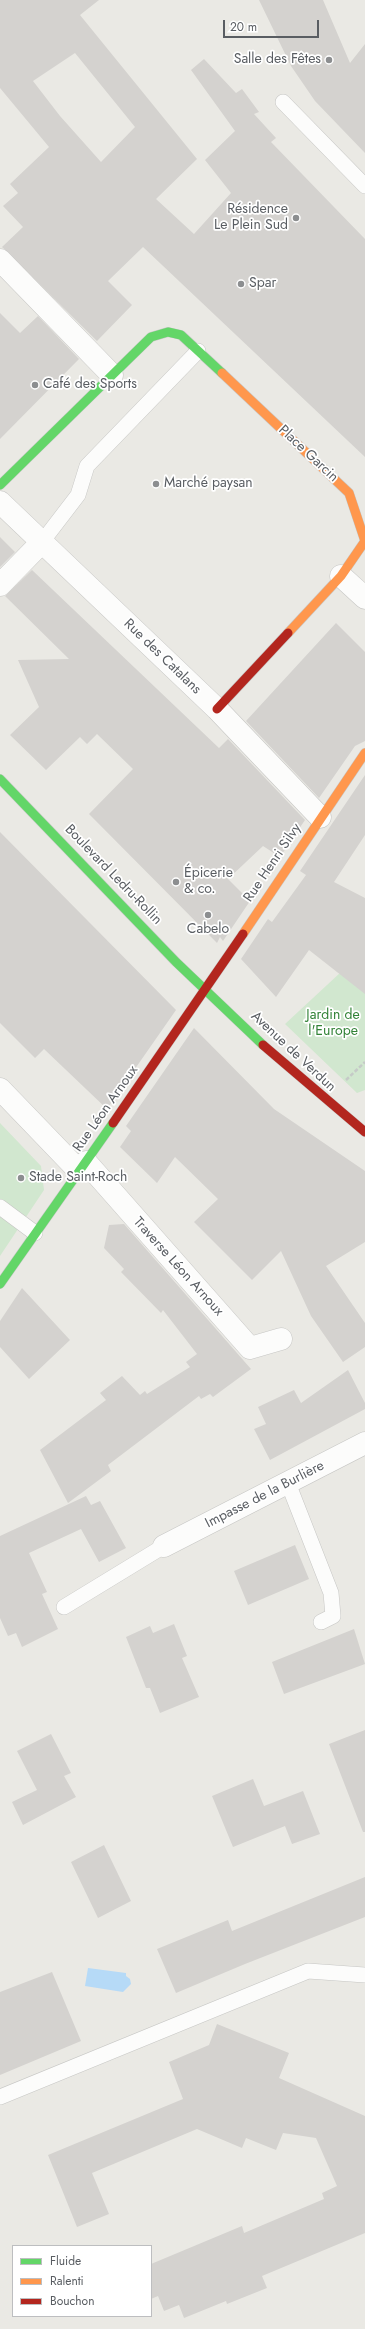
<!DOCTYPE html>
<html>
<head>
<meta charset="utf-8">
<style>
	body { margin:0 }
	#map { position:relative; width:365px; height:2329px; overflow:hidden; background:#eae9e4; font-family:Jost,sans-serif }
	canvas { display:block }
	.legend { position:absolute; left:12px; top:2245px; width:140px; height:72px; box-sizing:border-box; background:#fff; border:1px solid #bdbec0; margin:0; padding:5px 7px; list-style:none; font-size:12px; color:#595d62 }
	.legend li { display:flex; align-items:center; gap:8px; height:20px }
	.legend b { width:20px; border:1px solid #bdbec0 }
	.scale { position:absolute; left:223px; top:20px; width:96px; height:18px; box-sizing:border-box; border:2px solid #595d62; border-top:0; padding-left:5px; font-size:12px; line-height:14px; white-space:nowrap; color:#595d62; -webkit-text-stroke:3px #fff; paint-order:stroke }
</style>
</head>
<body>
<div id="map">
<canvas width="365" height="2329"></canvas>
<ul class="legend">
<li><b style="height:5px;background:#63d668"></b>Fluide</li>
<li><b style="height:5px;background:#ff974d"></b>Ralenti</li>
<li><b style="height:5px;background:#b3261e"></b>Bouchon</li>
</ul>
<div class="scale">20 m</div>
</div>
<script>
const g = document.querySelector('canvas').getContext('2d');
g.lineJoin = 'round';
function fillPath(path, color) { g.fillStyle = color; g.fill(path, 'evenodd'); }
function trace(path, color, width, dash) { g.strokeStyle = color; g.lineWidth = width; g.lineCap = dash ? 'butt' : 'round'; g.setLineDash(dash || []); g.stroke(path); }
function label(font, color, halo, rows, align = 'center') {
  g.font = font + ' Jost,sans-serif'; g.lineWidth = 3.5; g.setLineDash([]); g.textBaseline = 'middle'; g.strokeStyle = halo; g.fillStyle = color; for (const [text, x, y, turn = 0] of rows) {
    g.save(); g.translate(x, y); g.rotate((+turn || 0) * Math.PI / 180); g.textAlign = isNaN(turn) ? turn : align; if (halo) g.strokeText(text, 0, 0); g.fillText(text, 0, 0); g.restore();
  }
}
fillPath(new Path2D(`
	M341 972 365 982V1090L357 1093 285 1024Z
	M0 1123 41 1166 44 1190 0 1256Z`), '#d1e7cf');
fillPath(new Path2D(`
	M88 1968 126 1973V1976L130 1979 131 1984 123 1992 85 1986Z`), '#b6daf7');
fillPath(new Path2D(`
	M0 0H99L80 15 197 159 156 199 194 234 231 193 205 160 235 131 191 70 204 59 236 93 242 89 259 112 254 114 276 138 271 142 365 239V457L143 247 108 281 132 305 97 341 2 247 23 227 3 206 18 193 10 184 49 147 0 88ZM75 53 135 127 101 162 60 116 33 81Z
	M259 0H323L350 63 365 44V153L315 101 291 66Z
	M0 313 20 333 38 316 79 359 0 439Z
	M0 537 15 552 0 567Z
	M32 570 219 748 228 739 305 820 280 857 263 846 228 879 250 901 223 941 220 937 217 943 89 814 133 769 97 734 87 744 80 737 46 770 10 735 39 707 18 660 69 659 5 596Z
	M336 623 365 652V741L355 746 319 798 246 721Z
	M365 775V835L334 882 365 898V994L309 950 276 997 241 959 268 919 272 922 306 875 300 871Z
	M0 832 176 1010 107 1109 44 1049 35 1058 0 1023Z
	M194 1028 274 1109 365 1171V1242L326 1266 365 1323V1347L343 1362 311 1316 281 1251 252 1280 194 1222 218 1199 175 1157 157 1183 120 1147 131 1131 126 1126Z
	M124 1224 251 1369 213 1397 210 1394 201 1399 199 1396 108 1465 111 1471 68 1503 40 1450 106 1400 100 1393 122 1376 140 1395 145 1391 147 1394 190 1367 186 1362 197 1354 163 1310 161 1313 121 1272 124 1269 104 1248 109 1225Z
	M22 1288 70 1340 29 1379 0 1347V1321Z
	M348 1370 365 1403V1409L270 1460 254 1429 266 1424 258 1407 294 1390 301 1403Z
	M86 1496 91 1505 100 1501 126 1548 99 1562 81 1529 29 1553 47 1592 42 1594 58 1629 22 1647 16 1633 8 1636 0 1618V1536Z
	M295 1545 309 1579 248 1605 234 1571Z
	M174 1624 187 1656 182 1658 199 1697 160 1713 150 1688H146L126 1637 150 1626 153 1633Z
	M354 1629 365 1664 284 1694 272 1662Z
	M365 1730V1832H363L329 1744Z
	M51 1734 71 1773 64 1776 76 1797 23 1825 12 1802 37 1790 17 1751Z
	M253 1779 264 1806 303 1791 320 1834 292 1844 285 1826 233 1847 212 1796Z
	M104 1845 131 1901 98 1918 71 1862Z
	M365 1877V1917L245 1964 176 1993 157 1949 228 1920 232 1931Z
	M52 1972 81 2041 0 2075V1992Z
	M217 2024 289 2053 279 2078 365 2116V2233L262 2276 267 2288 227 2304 226 2301 184 2318 179 2305 164 2311 158 2296 151 2299V2264L242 2226 244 2233 324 2199 322 2193 337 2186 316 2138 283 2133 276 2150 246 2138 242 2148 197 2129 92 2173 109 2214 77 2227 48 2155 183 2099 169 2062 209 2045Z`), '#d4d2cf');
const lane = new Path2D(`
	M283 102 365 186
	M42 542 78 495 87 466 198 351
	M0 1207 35 1233
	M288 1483 331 1593 333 1616 321 1622
	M64 1607 164 1546
	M0 2097 308 1971 365 1975`);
const street = new Path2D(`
	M0 260 112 375
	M0 502 217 709 320 817
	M341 576 365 598
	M0 585 42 542
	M0 1089 79 1171
	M86 1162 250 1348 281 1339
	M164 1546 365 1443`);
const fast = new Path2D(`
	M0 485 151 337 168 332 181 335 222 373
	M0 779 176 962 263 1045
	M0 1284 113 1123`);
const slow = new Path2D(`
	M222 373 349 493 365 541 341 576 288 633
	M243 934 365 753`);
const jam = new Path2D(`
	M217 709 288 633
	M263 1045 365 1132
	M113 1123 243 934`);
trace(lane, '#c6c6c4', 16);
trace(street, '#c6c6c4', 23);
trace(fast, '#c6c7c6', 10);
trace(slow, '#c6c7c6', 10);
trace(jam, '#c6c7c6', 10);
trace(new Path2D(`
	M346 1080 365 1062`), '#c5cac7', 2.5, [4, 2]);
trace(lane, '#fcfcfb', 15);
trace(street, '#fcfcfb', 22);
trace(fast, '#63d668', 9);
trace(slow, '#ff974d', 9);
trace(jam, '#b3261e', 9);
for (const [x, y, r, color] of [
	[329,60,4,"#8c8e90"],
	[296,218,4,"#8c8e90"],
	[241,284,4,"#8c8e90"],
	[35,385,4,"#8c8e90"],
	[156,484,4,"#8c8e90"],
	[176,882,4,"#8c8e90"],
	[208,915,4,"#8c8e90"],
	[21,1178,4,"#8c8e90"]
]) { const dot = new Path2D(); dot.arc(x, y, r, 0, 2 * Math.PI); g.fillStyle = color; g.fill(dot); trace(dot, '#fff', 1.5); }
label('14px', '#595d62', '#fff', [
	["Salle des Fêtes",321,60,"right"],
	["Résidence",288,210,"right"],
	["Le Plein Sud",288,226,"right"],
	["Spar",249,284],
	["Café des Sports",43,385],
	["Marché paysan",164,484],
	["Épicerie",184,874],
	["& co.",184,890],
	["Cabelo",208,930,"center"],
	["Stade Saint-Roch",29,1178]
], 'left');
label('14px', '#595d62', '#fff', [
	["Place Garcin",308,454,43],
	["Rue des Catalans",162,657,44],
	["Rue Henri Silvy",273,863,-56],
	["Boulevard Ledru-Rollin",113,875,46],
	["Avenue de Verdun",293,1052,43],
	["Rue Léon Arnoux",106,1109,-55],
	["Traverse Léon Arnoux",178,1267,48],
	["Impasse de la Burlière",265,1495,-27]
]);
label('14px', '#318236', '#fff', [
	["Jardin de",333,1016],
	["l'Europe",333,1032]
]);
</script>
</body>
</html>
